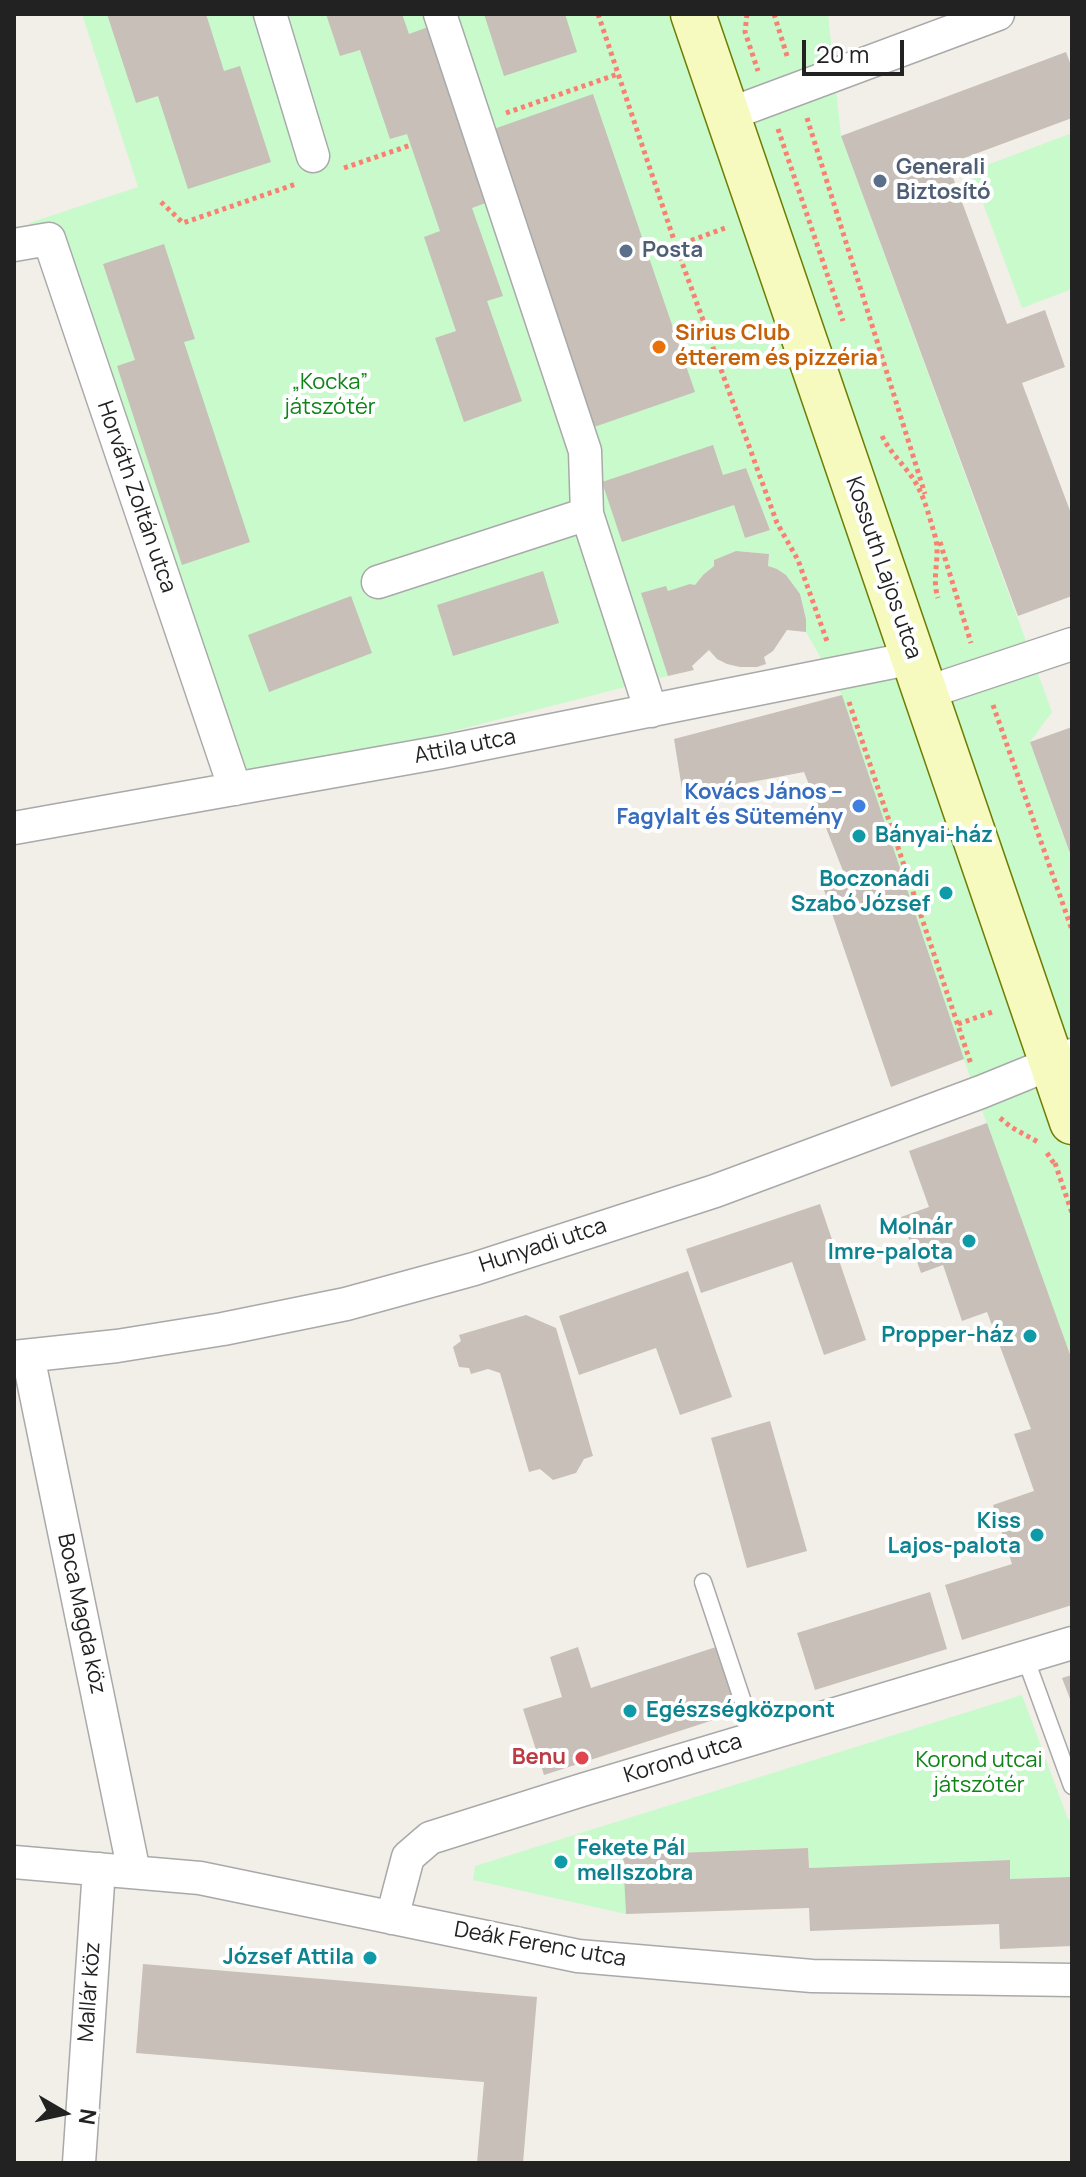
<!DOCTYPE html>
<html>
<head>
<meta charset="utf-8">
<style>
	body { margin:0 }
	#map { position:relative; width:1086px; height:2177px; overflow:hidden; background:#f2efe9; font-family:Manrope,sans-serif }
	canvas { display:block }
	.frame { position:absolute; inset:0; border:16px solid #222; pointer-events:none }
	.north { position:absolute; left:24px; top:2073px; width:80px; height:80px; -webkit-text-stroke:6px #fff; paint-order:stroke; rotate:99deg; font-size:22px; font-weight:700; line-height:32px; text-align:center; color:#222 }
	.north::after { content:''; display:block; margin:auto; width:28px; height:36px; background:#222; clip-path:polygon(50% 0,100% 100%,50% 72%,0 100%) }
	.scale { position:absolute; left:802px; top:40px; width:102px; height:36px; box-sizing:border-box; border:4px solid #222; border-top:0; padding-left:10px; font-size:24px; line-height:28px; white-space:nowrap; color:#222; -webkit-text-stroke:6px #fff; paint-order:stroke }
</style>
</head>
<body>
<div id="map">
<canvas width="1086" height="2177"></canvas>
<div class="frame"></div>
<div class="north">N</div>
<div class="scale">20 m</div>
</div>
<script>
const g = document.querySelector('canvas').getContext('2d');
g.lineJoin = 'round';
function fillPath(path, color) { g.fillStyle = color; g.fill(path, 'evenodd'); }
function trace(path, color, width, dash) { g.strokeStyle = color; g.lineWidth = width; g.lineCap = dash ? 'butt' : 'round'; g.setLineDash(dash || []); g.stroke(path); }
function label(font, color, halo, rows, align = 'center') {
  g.font = font + ' Manrope,sans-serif'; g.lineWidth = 8; g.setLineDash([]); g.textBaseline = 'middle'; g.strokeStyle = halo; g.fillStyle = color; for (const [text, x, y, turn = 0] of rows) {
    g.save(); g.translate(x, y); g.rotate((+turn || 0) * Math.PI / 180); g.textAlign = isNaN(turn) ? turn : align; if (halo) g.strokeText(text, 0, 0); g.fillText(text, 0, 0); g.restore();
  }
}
fillPath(new Path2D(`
	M82 14H828L841 136 1052 712 1030 742 1072 860V1360L964 1060 842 695 806 632V619L800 594 786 575 777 569 768 566 769 554 736 551 714 560V566L703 575 695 585 690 584 668 676 232 788 29 223 138 187ZM746 468 770 530 745 538 724 476Z
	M1072 133V289L1022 308 971 171Z
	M1022 1695 1068 1819 1072 1820V1877L1010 1879 1009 1860 809 1868 808 1848 624 1855 626 1914 473 1880 475 1866Z`), '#c8facc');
fillPath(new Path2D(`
	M107 14H206L224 71 240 66 271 162 188 189 158 96 136 103Z
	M326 14H402L409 34 431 26 491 201 472 208 503 296 487 301 522 401 464 422 435 338 456 331 424 237 440 231 407 134 390 139 360 50 340 56Z
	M484 14H565L577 52 504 76Z
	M1066 52 1072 68V118L948 164 1007 324 1045 310 1065 367 1022 383 1072 516V596L1018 616 841 136Z
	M593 94 695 392 594 427 491 130Z
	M164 244 195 339 184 342 250 542 182 565 117 366 135 360 103 264Z
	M713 445 723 475 746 468 770 530 745 538 734 505 622 542 602 482Z
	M736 551 769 554 768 566 777 569 786 575 800 594 806 619V632L787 630 773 651 764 657 766 664 757 667H740L727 664 717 659 709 650 692 666 694 670 668 676 641 593 666 586 668 591 690 584 695 585 703 575 714 566V560Z
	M543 571 559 623 453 656 437 605Z
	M351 596 372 653 269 692 248 635Z
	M842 695 964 1059 891 1087 823 887 845 876 804 772 683 795 674 739Z
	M1072 727V859L1030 742Z
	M987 1123 1072 1360V1605L962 1640 945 1585 1012 1564 993 1505 1034 1491 1014 1434 1031 1429 987 1312 962 1321 943 1265 921 1273 901 1217 929 1207 909 1151Z
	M820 1204 866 1340 824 1355 792 1262 701 1293 686 1249Z
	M688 1271 732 1397 680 1415 656 1348 579 1375 559 1316Z
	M526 1315 556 1328 593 1456 584 1459 576 1473 553 1480 540 1469 529 1472 500 1373 488 1369 471 1374 469 1368 459 1367 453 1347 461 1341 459 1335Z
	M770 1421 807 1551 747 1568 711 1438Z
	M930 1592 947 1649 815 1690 797 1633Z
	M578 1647 591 1688 716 1647 738 1712 544 1775 523 1709 562 1697 550 1657Z
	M1072 1675V1704L1062 1678Z
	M808 1848 809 1868 1010 1860V1879L1072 1877V1946L1000 1949 999 1924 810 1931 809 1908 626 1914 623 1855Z
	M143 1964 537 1997 523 2163H477L484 2082 136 2053Z`), '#c7bfb8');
const lane = new Path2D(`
	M703 1582 755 1738
	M1025 1657 1072 1786`);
const street = new Path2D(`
	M270 14 313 156
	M440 14 585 451 587 514 651 711
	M727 115 998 14
	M14 245 49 239 235 789
	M378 582 587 514
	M925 693 1072 644
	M14 828 442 752 913 658
	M28 1356 134 1872
	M14 1357 117 1346 223 1329 346 1304 474 1269 715 1191 981 1092 1072 1055
	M14 1862 200 1878 578 1956 812 1976 1072 1980
	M392 1918 408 1857 430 1838 582 1790 1072 1643
	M79 2163 99 1869`);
const secondary = new Path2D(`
	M693 14 1072 1122`);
trace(lane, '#a9a9a9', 19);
trace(street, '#a9a9a9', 35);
trace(secondary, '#707d05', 47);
trace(new Path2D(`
	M598 14 676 246 777 523 798 560 828 644
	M747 14 745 32 758 71
	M774 14 788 59
	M506 113 618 74
	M807 118 925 494
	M778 129 843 321
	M344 168 411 145
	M161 202 183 223 296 184
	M676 246 728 227
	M882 436C890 452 902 463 912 477 924 494 929 516 935 536 941 557 931 577 938 598
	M940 542 971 643
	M849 702 971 1064
	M993 705 1072 930
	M958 1024 995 1011
	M1000 1118 1011 1127 1038 1142
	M1047 1153 1055 1165
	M1055 1163 1072 1213`), '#fa8072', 5, [4, 4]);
trace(lane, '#fff', 16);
trace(street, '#fff', 32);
trace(secondary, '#f7fabf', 44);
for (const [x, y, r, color] of [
	[880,181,8,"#5c6f8a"],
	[626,251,8,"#5c6f8a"],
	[659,347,8,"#e8710a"],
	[859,806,8,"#3f7fe0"],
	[859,836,8,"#0f9aa8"],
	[946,893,8,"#0f9aa8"],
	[969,1241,8,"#0f9aa8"],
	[1030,1336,8,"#0f9aa8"],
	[1037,1535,8,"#0f9aa8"],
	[630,1711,8,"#0f9aa8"],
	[582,1758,8,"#e0444e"],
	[561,1862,8,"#0f9aa8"],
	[370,1958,8,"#0f9aa8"]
]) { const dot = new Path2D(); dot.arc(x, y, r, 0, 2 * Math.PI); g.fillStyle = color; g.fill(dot); trace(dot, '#fff', 3); }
label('bold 22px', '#4e5e75', '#fff', [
	["Generali",896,168],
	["Biztosító",896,193],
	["Posta",642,251]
], 'left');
label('bold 22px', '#c56008', '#fff', [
	["Sirius Club",675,334],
	["étterem és pizzéria",675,359]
], 'left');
label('22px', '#0c8416', '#fff', [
	["„Kocka”",330,383],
	["játszótér",330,408],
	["Korond utcai",979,1761],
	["játszótér",979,1786]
]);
label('22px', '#222', '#fff', [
	["Horváth Zoltán utca",136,497,71],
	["Kossuth Lajos utca",883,568,71],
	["Attila utca",465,747,-11],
	["Hunyadi utca",543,1246,-18],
	["Boca Magda köz",81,1614,78],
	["Korond utca",683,1759,-17],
	["Deák Ferenc utca",540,1945,10],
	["Mallár köz",90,1992,-86]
]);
label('bold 22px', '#366cbe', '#fff', [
	["Kovács János –",843,793],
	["Fagylalt és Sütemény",843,818]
], 'right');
label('bold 22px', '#0d838f', '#fff', [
	["Bányai-ház",875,836,"left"],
	["Boczonádi",930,880],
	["Szabó József",930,905],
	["Molnár",953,1228],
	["Imre-palota",953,1253],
	["Propper-ház",1014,1336],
	["Kiss",1021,1522],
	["Lajos-palota",1021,1547],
	["Egészségközpont",646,1711,"left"],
	["Fekete Pál",577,1849,"left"],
	["mellszobra",577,1874,"left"],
	["József Attila",354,1958]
], 'right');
label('bold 22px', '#be3a42', '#fff', [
	["Benu",566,1758]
], 'right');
</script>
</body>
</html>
